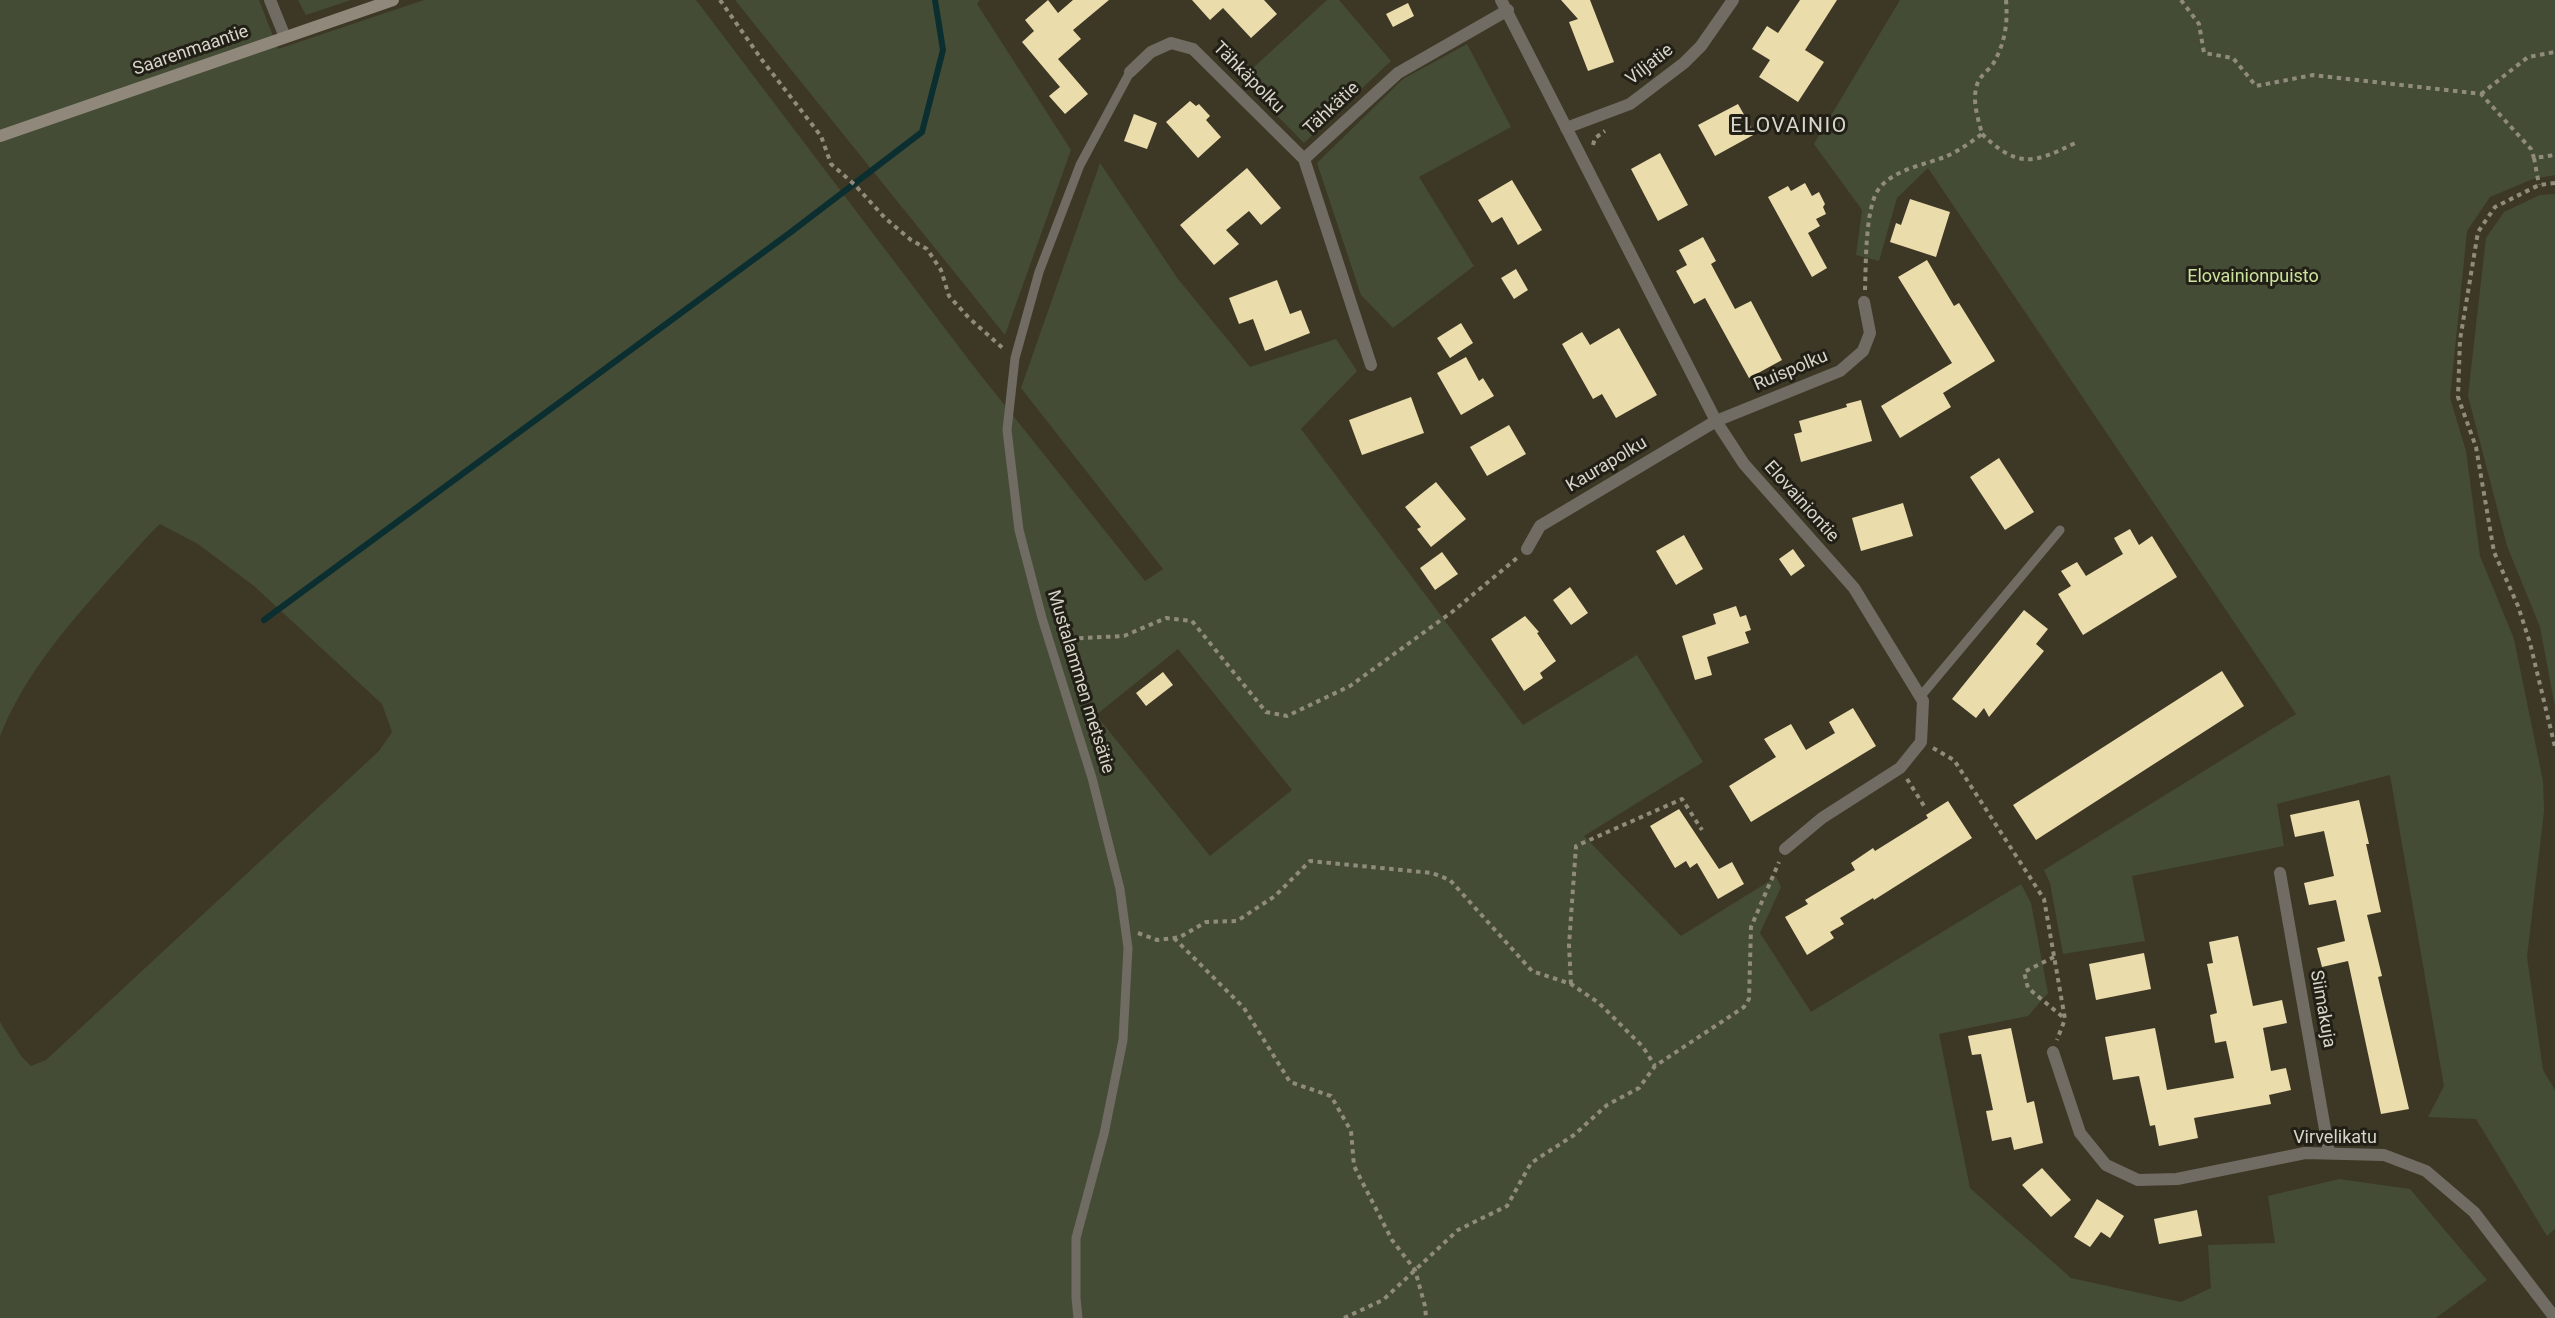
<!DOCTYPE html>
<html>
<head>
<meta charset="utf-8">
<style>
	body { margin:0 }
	canvas { display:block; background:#3d3725 }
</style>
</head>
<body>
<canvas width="2555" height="1318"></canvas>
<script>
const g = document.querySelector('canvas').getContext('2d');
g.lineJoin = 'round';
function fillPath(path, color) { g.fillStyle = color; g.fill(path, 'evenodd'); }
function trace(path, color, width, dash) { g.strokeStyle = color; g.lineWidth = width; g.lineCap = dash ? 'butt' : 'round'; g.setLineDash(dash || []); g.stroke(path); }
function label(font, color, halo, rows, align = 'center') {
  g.font = font + ' Roboto,sans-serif'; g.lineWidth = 6; g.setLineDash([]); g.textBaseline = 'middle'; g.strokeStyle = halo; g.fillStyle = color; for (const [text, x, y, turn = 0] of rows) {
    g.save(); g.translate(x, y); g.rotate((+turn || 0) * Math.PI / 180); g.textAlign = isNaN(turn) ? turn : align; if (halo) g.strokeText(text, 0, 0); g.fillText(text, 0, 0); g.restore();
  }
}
fillPath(new Path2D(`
	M0 0H259L278 49 424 0H696L975 368 1145 581 1163 569 1021 388 1100 163 1178 279 1250 367 1336 339 1357 371 1301 429 1523 725 1637 655 1703 762 1584 836 1681 936 1776 877 1781 887 1760 933 1811 1012 2021 884 2031 903 2048 993 2028 1016 1939 1034 1970 1188 2071 1278 2181 1302 2211 1288 2208 1245 2275 1243 2268 1196 2339 1179 2410 1189 2487 1280 2436 1318H0V1022L21 1056 31 1066 46 1060 379 751 392 732 382 704 254 586 198 544 160 524C145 538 133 553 119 568 73 619 26 671 0 736ZM1178 649 1292 790 1210 856 1096 715Z
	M298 0H351L306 15Z
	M735 0H980L977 4 1071 150 1005 335Z
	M1327 0H1339L1391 61 1304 143 1241 79Z
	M1900 0H2555V175L2533 179 2490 197 2467 231 2450 398 2466 451 2480 556 2514 639 2543 781 2544 811 2527 957 2543 1070 2555 1090V1229L2547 1236 2476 1119 2428 1117 2444 1086 2390 775 2277 804 2284 846 2132 876 2145 941 2063 954 2050 883 2044 870 2296 714 1928 168 1897 198 1879 261 1856 255 1862 210 1814 144Z
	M1467 44 1511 127 1419 177 1474 266 1393 328 1361 295 1317 163 1403 79Z
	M2555 194V707L2540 627 2507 546 2468 396 2486 238 2504 212 2540 195Z`), '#444c35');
trace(new Path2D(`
	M264 620 791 232 922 132 943 50 935 0`), '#0b2e30', 6);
fillPath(new Path2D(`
	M1048 0 1058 13 1073 0H1109L1073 30 1081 39 1058 59 1088 94 1065 114 1049 96 1060 87 1022 42 1034 31 1025 20Z
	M1192 0H1264L1277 14 1251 38 1223 8 1210 20Z
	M1561 0H1590L1614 62 1588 71 1569 22 1578 19Z
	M1800 0H1837L1805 50 1824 62 1798 102 1759 77 1770 60 1752 49 1767 26 1778 33Z
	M1408 3 1414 16 1393 27 1386 14Z
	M1190 101 1196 106 1199 104 1210 116 1206 120 1221 137 1198 158 1166 122Z
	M1738 104 1755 134 1715 156 1698 125Z
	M1134 114 1157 123 1147 149 1124 141Z
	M1660 153 1688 205 1658 221 1631 169Z
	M1247 168 1281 208 1261 225 1249 211 1226 230 1239 244 1214 265 1180 225Z
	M1512 180 1542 230 1518 245 1502 217 1492 223 1478 200Z
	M1805 183 1812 196 1819 192 1825 204 1823 207 1826 214 1816 219 1820 226 1808 233 1827 268 1812 277 1768 197 1788 186 1791 191Z
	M1910 199 1950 212 1936 257 1890 242 1896 223 1901 225Z
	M1703 237 1716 261 1711 264 1735 309 1751 301 1782 360 1749 378 1705 298 1694 304 1676 271 1687 265 1679 250Z
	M1927 260 1954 306 1959 303 1995 361 1943 393 1951 407 1900 438 1881 406 1952 363 1898 277Z
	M1516 269 1528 290 1514 299 1501 278Z
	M1277 280 1290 314 1301 310 1310 333 1265 351 1253 319 1239 324 1229 298Z
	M1461 323 1473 343 1450 358 1437 338Z
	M1619 328 1657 395 1616 418 1602 394 1593 399 1562 344 1582 332 1590 345Z
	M1466 357 1479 381 1483 378 1494 396 1461 415 1437 373Z
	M1411 397 1424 433 1362 455 1349 420Z
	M1861 400 1872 441 1801 462 1794 434 1802 432 1799 421 1847 407 1846 404Z
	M1509 425 1526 454 1487 476 1470 447Z
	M1999 458 2034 512 2005 530 1970 477Z
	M1436 482 1466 519 1431 547 1417 529 1421 527 1405 507Z
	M1903 503 1913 536 1861 551 1852 518Z
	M2130 529 2139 545 2152 536 2177 577 2083 635 2058 594 2071 586 2061 571 2077 562 2086 576 2123 554 2114 538Z
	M1684 535 1703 569 1676 585 1656 551Z
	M1793 549 1805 566 1791 576 1779 559Z
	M1442 552 1458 574 1435 590 1420 568Z
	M1570 587 1588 613 1571 625 1553 600Z
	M1736 606 1740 617 1746 615 1751 630 1745 632 1749 643 1707 657 1712 675 1695 680 1682 636 1716 624 1713 614Z
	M2024 610 2048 629 2036 644 2044 651 1989 717 1984 708 1976 718 1952 699Z
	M1525 616 1539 632 1537 633 1556 661 1540 673 1543 678 1524 691 1491 639Z
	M2222 671 2244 706 2036 840 2013 805Z
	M1163 672 1173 685 1146 706 1136 693Z
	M1853 708 1876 746 1751 822 1729 786 1776 757 1764 739 1791 724 1806 750 1835 733 1829 722Z
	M2359 800 2369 844H2366L2381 912 2367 915 2382 976 2378 977 2409 1109 2381 1114 2348 961 2322 967 2317 948 2345 941 2336 900 2309 905 2304 883 2334 876 2324 831 2295 837 2290 815Z
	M1948 801 1972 838 1874 900 1873 898 1840 918 1844 924 1830 932 1834 938 1807 955 1785 917 1808 904 1805 900 1855 870 1851 863 1873 848 1875 851 1928 818 1926 815Z
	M1679 809 1719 869 1732 862 1744 884 1718 899 1697 863 1690 868 1686 861 1675 868 1650 826Z
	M2238 936 2253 1006 2282 1000 2287 1023 2263 1028 2271 1071 2286 1068 2291 1090 2269 1095 2271 1104 2194 1118 2198 1138 2159 1146 2155 1125 2150 1126 2139 1076 2113 1080 2105 1037 2155 1028 2167 1090 2234 1078 2226 1041 2215 1043 2210 1015 2217 1013 2207 964 2213 963 2209 942Z
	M2144 953 2151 989 2096 1000 2089 964Z
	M2011 1028 2027 1103 2034 1101 2043 1143 2014 1150 2011 1137 1992 1141 1986 1111 1993 1110 1981 1054 1972 1055 1968 1036Z
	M2042 1168 2071 1200 2051 1217 2022 1185Z
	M2097 1199 2124 1216 2110 1238 2101 1232 2090 1247 2074 1237Z
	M2197 1210 2202 1236 2159 1244 2154 1219Z`), '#ebdcab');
trace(new Path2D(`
	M720 0 762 60 821 136 831 164 854 184 885 218 911 240 927 249 941 270 949 296 969 318 1005 350
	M2181 0 2199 24 2204 53 2233 58 2256 86 2313 75 2481 94 2531 149 2534 158 2555 155
	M2481 94 2528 57 2555 52
	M1982 134C2017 168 2033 164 2075 143
	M1593 145 1595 138 1605 131
	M2534 158 2539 185
	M2555 183 2539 185 2495 207 2478 232 2460 340 2458 397 2476 447 2494 552 2518 606 2530 643 2555 747
	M1865 290C1866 265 1865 210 1878 190 1893 169 1925 165 1947 156 1960 150 1971 142 1982 134 1978 118 1971 99 1978 82 1981 75 1989 70 1993 64 2005 43 2008 24 2006 0
	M1061 639 1124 636 1166 618 1192 621 1266 712 1287 716 1350 686 1452 612 1517 558
	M1933 748 1954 760 2044 899 2065 1019 2057 1040
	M1907 779 1926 809
	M1138 933 1157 940 1174 938 1180 937 1206 922 1237 921 1275 896 1310 861 1432 873 1450 880 1532 971 1571 984 1599 1003 1643 1047 1655 1066
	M1174 938 1244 1008 1290 1082 1331 1096 1351 1131 1354 1166 1392 1240 1415 1270 1425 1306 1426 1318
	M2054 957 2024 972 2028 988 2064 1018
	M1571 984 1569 945 1576 846 1682 799 1702 830
	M1344 1318 1383 1300 1458 1230 1507 1206 1531 1163 1574 1135 1607 1105 1639 1088 1655 1066 1744 1007 1749 999 1751 927 1779 862`), '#908b7d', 4, [4.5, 4.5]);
trace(new Path2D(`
	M1920 697 2060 530
	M1078 1318 1076 1298V1238L1104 1134 1123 1040 1128 948 1120 889 1092 778 1042 618 1019 530 1007 430 1015 358 1039 272 1080 165 1130 72`), '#706c63', 9);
trace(new Path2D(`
	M270 0 285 37
	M1501 0 1716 421 1744 464 1854 588 1923 701 1921 742 1900 768 1822 818 1785 849
	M1130 72 1151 52 1171 43 1193 49 1304 159
	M1566 128 1630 104 1684 63 1701 46 1733 0
	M1371 365 1304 159 1398 73 1508 10
	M1527 549 1540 526 1716 421 1840 371 1863 351 1870 333 1864 302
	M2280 873 2329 1152
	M2053 1052 2080 1133 2106 1165 2138 1180 2177 1179 2305 1153 2384 1155 2426 1171 2474 1212 2555 1318`), '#706c63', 12);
trace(new Path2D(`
	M0 136 393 0`), '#90897b', 12);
label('18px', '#d8d5ca', '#211f16', [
	["Saarenmaantie",191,51,-19],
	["Viljatie",1650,65,-38],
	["Tähkäpolku",1248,78,45],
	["Tähkätie",1332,109,-43],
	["Ruispolku",1791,371,-23],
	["Kaurapolku",1607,465,-31],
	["Elovainiontie",1801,502,48],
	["Mustalammen metsätie",1080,682,73],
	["Siimakuja",2322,1009,80],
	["Virvelikatu",2335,1138]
]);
label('18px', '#cbe39d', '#211f16', [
	["Elovainionpuisto",2253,277]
]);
g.letterSpacing = '1.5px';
label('21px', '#d8d5ca', '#211f16', [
	["ELOVAINIO",1789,127]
]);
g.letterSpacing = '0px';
</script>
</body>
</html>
